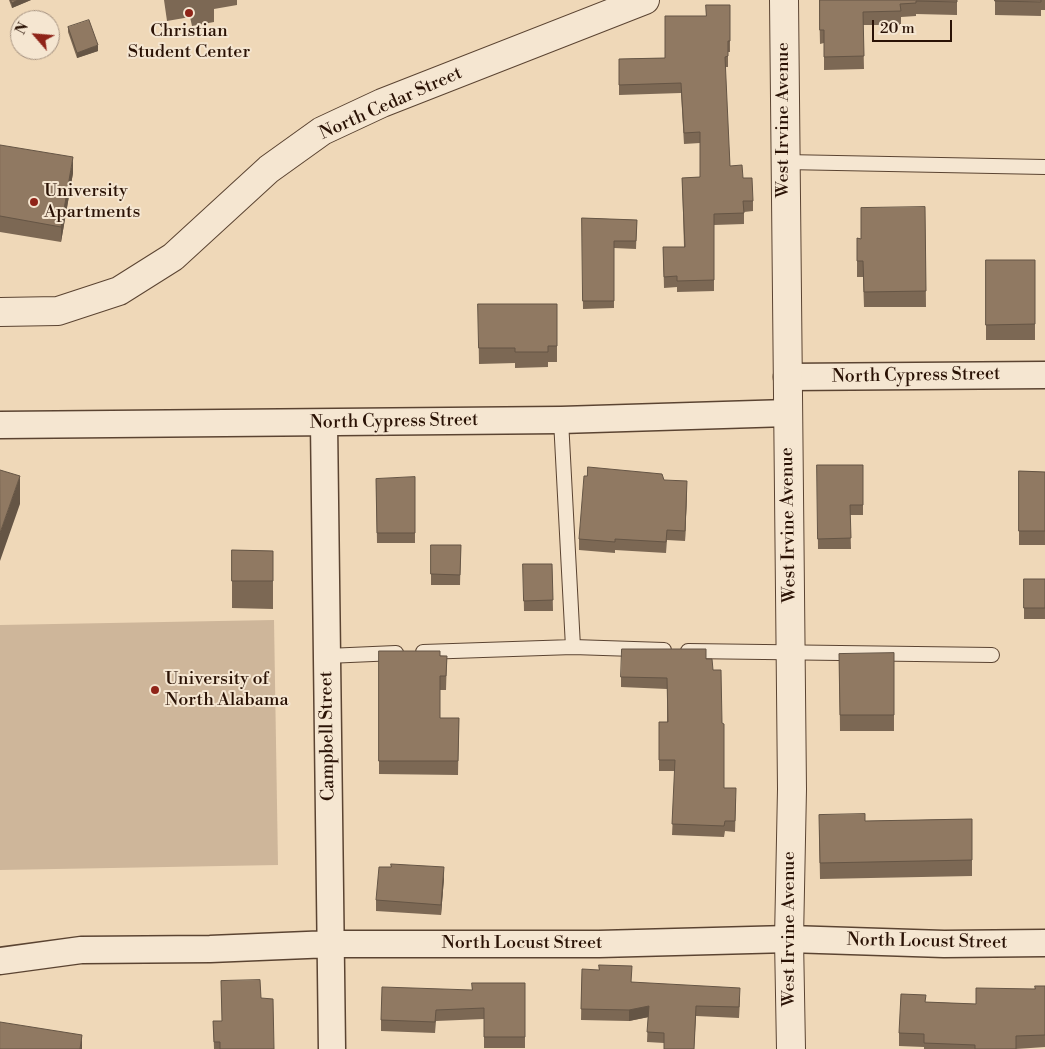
<!DOCTYPE html>
<html>
<head>
<meta charset="utf-8">
<style>
	body { margin:0 }
	#map { position:relative; width:1045px; height:1049px; overflow:hidden; background:#efd8b8; font-family:"Libre Bodoni",serif }
	canvas { display:block }
	.north { position:absolute; left:10px; top:10px; width:50px; height:50px; box-sizing:border-box; background:#f5e6d1; border:1px solid #a4917f; border-radius:50%; rotate:297deg; font-size:14px; font-weight:700; line-height:20px; text-align:center; color:#2a1205 }
	.north::after { content:''; display:block; margin:auto; width:18px; height:22px; background:#8f2418; clip-path:polygon(50% 0,100% 100%,50% 72%,0 100%) }
	.scale { position:absolute; left:872px; top:20px; width:80px; height:22px; box-sizing:border-box; border:2px solid #2a1205; border-top:0; padding-left:6px; font-size:15px; line-height:18px; white-space:nowrap; color:#2a1205; -webkit-text-stroke:4px #f5e6d1; paint-order:stroke }
</style>
</head>
<body>
<div id="map">
<canvas width="1045" height="1049"></canvas>
<div class="north">N</div>
<div class="scale">20 m</div>
</div>
<script>
const g = document.querySelector('canvas').getContext('2d');
g.lineJoin = 'round';
function fillPath(path, color) { g.fillStyle = color; g.fill(path, 'evenodd'); }
function trace(path, color, width, dash) { g.strokeStyle = color; g.lineWidth = width; g.lineCap = dash ? 'butt' : 'round'; g.setLineDash(dash || []); g.stroke(path); }
function label(font, color, halo, rows, align = 'center') {
  g.font = font + ' "Libre Bodoni",serif'; g.lineWidth = 4; g.setLineDash([]); g.textBaseline = 'middle'; g.strokeStyle = halo; g.fillStyle = color; for (const [text, x, y, turn = 0] of rows) {
    g.save(); g.translate(x, y); g.rotate((+turn || 0) * Math.PI / 180); g.textAlign = isNaN(turn) ? turn : align; if (halo) g.strokeText(text, 0, 0); g.fillText(text, 0, 0); g.restore();
  }
}
fillPath(new Path2D(`
	M274 620 278 865 0 870V625Z`), '#ceb69a');
const service = new Path2D(`
	M785 162 1045 167
	M561 420 573 647
	M688 651 992 655
	M423 652 573 647 664 650
	M327 656 396 653`);
const minor = new Path2D(`
	M787 377 1045 375
	M324 423 332 1049
	M0 425 561 420 788 413
	M0 961 81 950 210 949 331 944H599L789 939 944 944 1045 943`);
const tertiary = new Path2D(`
	M784 0 792 789 789 939 791 1049
	M0 312 58 311 119 291 173 257 269 169 322 131 382 103 645 0`);
trace(service, '#5b4432', 16);
trace(minor, '#5b4432', 29);
trace(tertiary, '#5b4432', 30);
trace(service, '#f5e6d1', 14);
trace(minor, '#f5e6d1', 26);
trace(tertiary, '#f5e6d1', 28);
fillPath(new Path2D(`
	M9 0H31L12 8Z
	M164 0H237V5L214 9V22L192 26 190 17 167 21Z
	M819 0H957V15L916 14V16L901 17V25H863L864 69 824 70V43L820 44Z
	M995 0H1045V10H1041V16L995 15Z
	M730 5V52H728V67H725L730 166 743 178 753 201V211L744 212V224L714 225V291L677 292V287L664 288 663 247H684L682 178 700 177V143L684 144 681 93 619 95V59L665 58 706 16Z
	M68 27 98 51 77 58 68 32Z
	M0 145 73 173 61 242 0 232Z
	M925 207 926 307H864L863 277H857V238L861 239Z
	M582 218 637 220 636 249 614 248V308L583 309Z
	M986 260H1035V340H986Z
	M478 304H557V362H548V367L515 368V363L479 364Z
	M817 465H863V515H850L851 549H818Z
	M1019 471 1045 472V545H1019Z
	M415 477V543H377L376 479Z
	M664 480 687 492 685 541 667 540 666 553 615 550V553L579 550V539Z
	M431 545H461L460 585H431Z
	M232 550 273 551V609L232 608Z
	M523 564H552L553 611H524Z
	M1024 579H1045V619H1024Z
	M379 651 447 656 446 690H440V718H459L458 775 379 774Z
	M894 653V731H840L839 654Z
	M706 659 713 670 722 723 724 788 736 799 735 832 725 831 724 837 672 835 675 771H659V722H667V689L621 687V677Z
	M972 819V876L820 879 819 830 865 821Z
	M444 878 441 915 376 911V900Z
	M582 969 632 982 740 999 739 1018 696 1016 694 1049H664V1043L647 1042 648 1017 629 1021 581 1020Z
	M525 983V1048H484V1019L436 1021 435 1033 381 1031V1020L472 990Z
	M1045 986V1047L1016 1049H924V1047L899 1046V1033L926 1002 976 1004Z
	M261 998 274 1049H214L213 1021H222Z`), '#7c6854');
fillPath(new Path2D(`
	M18 0H31L12 8V3Z
	M98 45V51L77 58V53Z
	M73 157V173L61 242V227Z
	M20 476V504L0 561V533Z
	M687 481V492L685 541V531Z
	M444 867V878L441 915V905Z
	M649 1006V1017L629 1021V1010Z
	M82 1035V1049H80Z`), '#655545');
const building = new Path2D(`
	M11 0H18L12 3Z
	M820 0H957V2L916 1V3L900 4 901 11 863 12 864 56 824 57V30H820Z
	M995 0H1041V2L995 1Z
	M706 5H730V41H728V56L725 57 730 166 742 165 743 178H752L753 201H743L744 213 714 214V280L677 281V276L664 277 663 247H685L682 178 700 177V132L684 133 681 83 619 85V59L665 58V16H706Z
	M89 20 98 45 77 53 68 27Z
	M0 145 73 157 61 227 0 216Z
	M925 207 926 291 864 292 863 261H857V238L861 239V208Z
	M582 218 637 220 636 241H614V301H583Z
	M986 260H1035V324L986 325Z
	M478 304H557V346H548V352H515V348H479Z
	M817 465H863V505H850L851 538 818 539Z
	M588 467 662 474 664 480 687 481 685 531 667 530 666 542 615 539V542L579 539 584 476H587Z
	M0 470 20 476 0 533Z
	M1019 471 1045 472V531H1019Z
	M415 477V533H377L376 479Z
	M431 545H461L460 575 431 574Z
	M232 550 273 551V581H232Z
	M523 564H552L553 600 524 601Z
	M1024 579H1045V608H1024Z
	M622 649H706V659H712L713 670H721L722 723 724 724V788H736L735 821H725L724 826 672 824 675 760H659V722H668L667 678 621 677Z
	M379 651H440V656H447L446 676H440V718H459L458 761H379Z
	M894 653V715H840L839 654Z
	M865 814V821L972 819V860L820 863 819 815Z
	M391 864 444 867 441 905 376 900 379 867H391Z
	M599 965 632 966 631 982 740 988 739 1007 696 1006 694 1049H664V1033L647 1032 649 1006 629 1010 581 1009 582 969 599 970Z
	M260 980 261 998 273 999 274 1049H220V1042H214L213 1021H222L221 981Z
	M472 983H525V1037H484V1008L436 1010 435 1022 381 1020 382 987 472 990Z
	M1035 986H1045V1035L1016 1036V1049H975V1045L924 1043V1034L899 1033 901 994 926 995 925 1002 976 1004V988L1035 989Z
	M0 1022 82 1035 80 1049H0Z`);
fillPath(building, '#907962');
trace(building, '#655545', 1);
for (const [x, y, r, color] of [
	[189,13,5,"#8f2418"],
	[34,202,5,"#8f2418"],
	[155,690,5,"#8f2418"]
]) { const dot = new Path2D(); dot.arc(x, y, r, 0, 2 * Math.PI); g.fillStyle = color; g.fill(dot); trace(dot, '#f5e6d1', 2); }
label('18px', '#2a1205', '#f5e6d1', [
	["Christian",189,32,"center"],
	["Student Center",189,53,"center"],
	["University",44,192],
	["Apartments",44,213],
	["University of",165,680],
	["North Alabama",165,701]
], 'left');
label('18px', '#2a1205', '#f5e6d1', [
	["North Cedar Street",391,104,-24],
	["West Irvine Avenue",784,120,-90],
	["North Cypress Street",916,376,-1],
	["North Cypress Street",394,422,-1],
	["West Irvine Avenue",789,525,-91],
	["Campbell Street",328,736,-91],
	["West Irvine Avenue",790,929,-90],
	["North Locust Street",927,942,1],
	["North Locust Street",522,944]
]);
</script>
</body>
</html>
